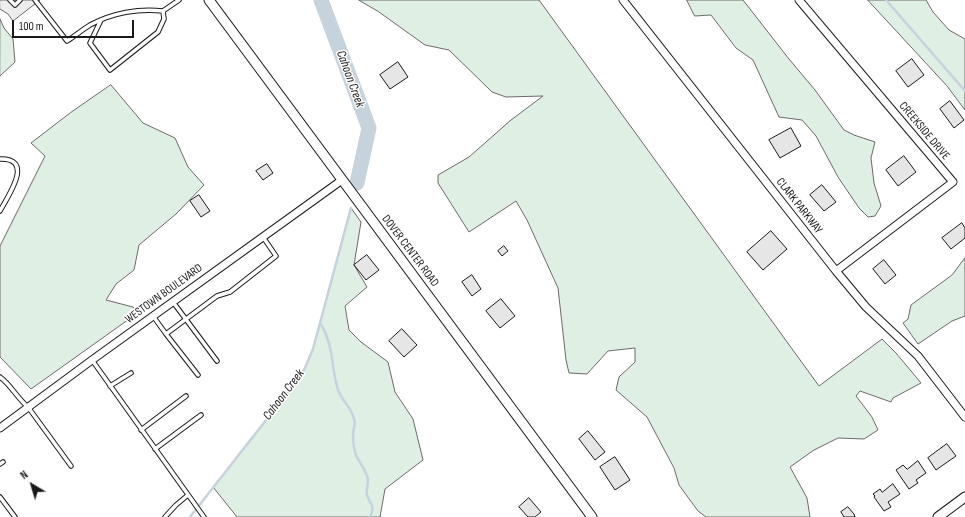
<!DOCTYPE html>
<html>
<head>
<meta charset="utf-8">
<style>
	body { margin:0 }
	#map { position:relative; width:965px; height:517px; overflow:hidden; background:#fff; font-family:"Sofia Sans Condensed",sans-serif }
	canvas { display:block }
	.north { position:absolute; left:12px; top:465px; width:40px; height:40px; -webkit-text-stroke:3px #fff; paint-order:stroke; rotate:322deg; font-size:11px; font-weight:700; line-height:16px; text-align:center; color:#1a1a1a }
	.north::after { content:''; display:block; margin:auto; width:14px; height:18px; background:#1a1a1a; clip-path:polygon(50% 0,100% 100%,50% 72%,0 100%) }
	.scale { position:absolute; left:12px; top:20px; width:122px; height:18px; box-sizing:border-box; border:2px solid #1a1a1a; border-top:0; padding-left:5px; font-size:12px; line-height:14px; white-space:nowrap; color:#1a1a1a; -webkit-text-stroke:3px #fff; paint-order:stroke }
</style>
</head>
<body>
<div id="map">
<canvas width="965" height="517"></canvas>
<div class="north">N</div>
<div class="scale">100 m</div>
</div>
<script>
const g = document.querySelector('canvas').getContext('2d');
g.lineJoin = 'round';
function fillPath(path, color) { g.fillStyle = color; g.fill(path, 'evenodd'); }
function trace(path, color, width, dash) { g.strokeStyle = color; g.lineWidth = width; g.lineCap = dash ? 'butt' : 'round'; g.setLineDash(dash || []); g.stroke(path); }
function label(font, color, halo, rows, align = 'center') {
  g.font = font + ' "Sofia Sans Condensed",sans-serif'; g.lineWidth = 3; g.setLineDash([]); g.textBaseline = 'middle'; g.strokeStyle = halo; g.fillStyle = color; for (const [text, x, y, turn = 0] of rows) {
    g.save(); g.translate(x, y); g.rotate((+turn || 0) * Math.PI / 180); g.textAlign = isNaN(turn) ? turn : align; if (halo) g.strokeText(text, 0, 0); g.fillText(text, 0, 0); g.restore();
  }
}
const green = new Path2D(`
	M359 0H539L819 386 882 339 896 353 921 383 893 398 891 402 860 391 856 396 872 417 878 430 864 439 838 438 814 450 790 467 807 498 810 517H706L698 511 679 485 674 468 647 417 616 390 619 377 635 362V348L608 351 587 374 569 373 566 360 558 288 527 220 516 201 469 232 438 183V175L469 157 511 120 543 96 506 97 492 92 449 50 425 45 379 12Z
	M687 0H743L789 59 815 90 844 130 854 135 875 142 871 158 874 183 881 206 875 216 868 217 859 208 838 177 816 136 802 120 779 117 753 60 736 48 711 15 695 16Z
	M868 0H926L933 12 949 30 965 39V110L947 86Z
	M0 19 4 28 13 39 15 62 0 76Z
	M111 85 143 123 175 138 188 167 204 185 176 214 139 245 134 270 116 284 106 300 133 307 139 312 31 389 0 357V246L45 156 31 143 70 113Z
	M351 208 361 222 354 265 367 287 345 306 349 330 361 342 388 362 395 392 413 419 423 460 385 489 380 517H237L213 487 296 382 305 368 313 349Z
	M965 258V316L952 321 918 344 903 323 908 319 911 305 952 275Z`);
fillPath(green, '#e0efe3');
trace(green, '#6a6a6a', 1);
const parking = new Path2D(`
	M0 0H40L13 21 8 14 0 9Z`);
fillPath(parking, '#ededed');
trace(parking, '#6a6a6a', 1);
trace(new Path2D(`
	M886 0 965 91
	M320 323C334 344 331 368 338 390 342 401 352 408 354 419 356 424 353 429 353 434 353 441 354 449 356 455 360 464 367 471 368 480 368 485 366 490 367 495 370 505 376 505 370 517
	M190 517 296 382 305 368 313 349 351 208`), '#c6d2dc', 2.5);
trace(new Path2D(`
	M321 0 369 128 357 183`), '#c6d2dc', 15);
const building = new Path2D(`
	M912 59 924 75 908 87 896 71Z
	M398 62 408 77 390 89 380 75Z
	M950 101 964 120 954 128 940 109Z
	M791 128 801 146 780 158 769 140Z
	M904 156 916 172 898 186 886 170Z
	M267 164 273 173 263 180 256 171Z
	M822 185 836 202 824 211 810 195Z
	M199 195 210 211 201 217 190 201Z
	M962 223 965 228V238L951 249 942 238Z
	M771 231 787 249 763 270 747 252Z
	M504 246 508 251 502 256 498 251Z
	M367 255 379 270 366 280 354 265Z
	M884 260 896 275 885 284 873 269Z
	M472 275 481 289 472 296 462 282Z
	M501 299 515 316 500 328 486 311Z
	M402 329 417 345 404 357 389 341Z
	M588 431 605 452 595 460 579 439Z
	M947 444 956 456 936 470 928 458Z
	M615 457 630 480 615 490 600 467Z
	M918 461 926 473 916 480 918 483 909 489 896 470 903 465 907 469Z
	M893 484 900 494 888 502 891 507 884 511 874 497 875 496 873 494 880 489 882 492Z
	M529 498 541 512 535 517H528L519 507Z
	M848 507 854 514 855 517H844L841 512Z`);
fillPath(building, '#e6e6e6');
trace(building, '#1a1a1a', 1);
const service = new Path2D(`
	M10 0 15 5 20 0
	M35 0 67 41C75 36 82 30 90 25 112 13 139 8 163 11L179 0
	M101 20 90 43 110 70 158 32 164 19 163 11
	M0 159C35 158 8 196 0 211
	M173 302 217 361
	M153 316 166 334 217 296 230 292 276 256 263 237
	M166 334 198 375
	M92 360 204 517
	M0 377C11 385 17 398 28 407L71 466
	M110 386 131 373
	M141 430 186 396
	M155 449 201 415
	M0 464 3 462
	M0 497 15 517
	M165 517 176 505 188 495`);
const minor = new Path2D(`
	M623 0 836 271 866 307 918 356 965 417
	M799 0 953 182 836 271
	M0 428 92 360 342 180`);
const tertiary = new Path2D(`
	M209 0 592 517
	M938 517 965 497`);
trace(service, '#1a1a1a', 5.5);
trace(minor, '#1a1a1a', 9);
trace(tertiary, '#1a1a1a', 11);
trace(service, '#fff', 3.5);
trace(minor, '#fff', 7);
trace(tertiary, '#fff', 9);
label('12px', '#1a1a1a', '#fff', [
	["CREEKSIDE DRIVE",924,131,50],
	["CLARK PARKWAY",799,206,52],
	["DOVER CENTER ROAD",410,251,53],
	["WESTOWN BOULEVARD",164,294,-36]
]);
label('italic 13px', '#1a1a1a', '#fff', [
	["Cahoon Creek",350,79,70],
	["Cahoon Creek",284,395,-53]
]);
</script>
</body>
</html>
